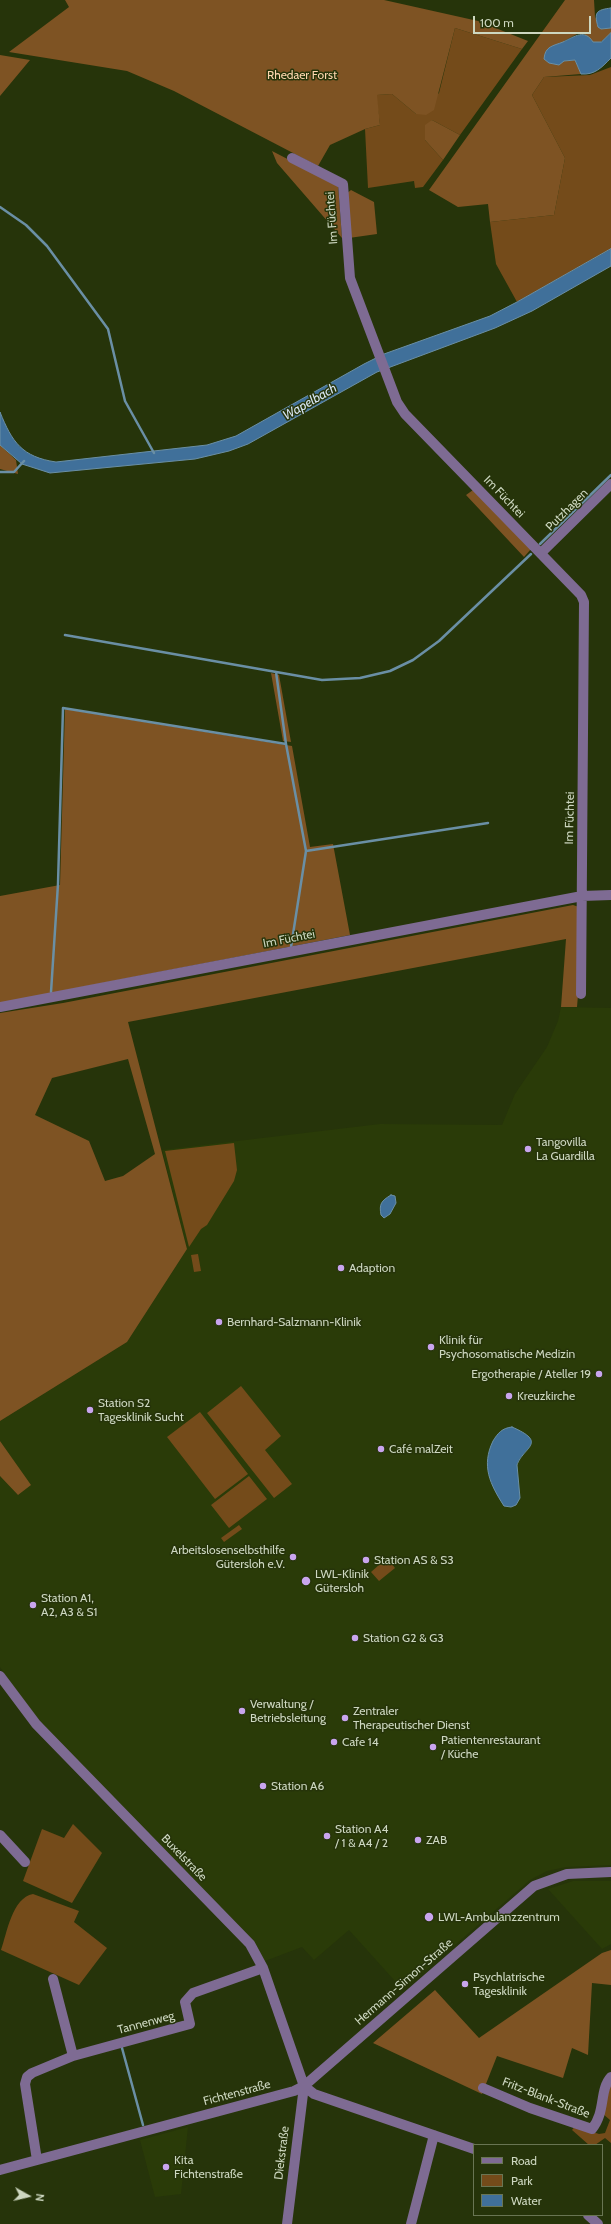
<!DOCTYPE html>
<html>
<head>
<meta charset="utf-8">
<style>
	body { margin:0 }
	#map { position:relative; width:611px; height:2224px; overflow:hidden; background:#26340a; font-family:Cabin,sans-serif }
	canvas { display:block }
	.legend { position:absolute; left:473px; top:2144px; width:130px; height:72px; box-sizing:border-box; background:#26340a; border:1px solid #697553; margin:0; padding:5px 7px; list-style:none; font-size:12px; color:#cdd7c0 }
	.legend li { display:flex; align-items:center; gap:8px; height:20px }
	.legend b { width:20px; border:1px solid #697553 }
	.north { position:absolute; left:8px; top:2176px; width:40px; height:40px; -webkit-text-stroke:3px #26340a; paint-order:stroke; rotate:98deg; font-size:11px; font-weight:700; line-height:16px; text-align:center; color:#cdd7c0 }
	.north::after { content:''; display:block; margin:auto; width:14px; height:18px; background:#cdd7c0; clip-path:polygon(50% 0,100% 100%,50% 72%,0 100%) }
	.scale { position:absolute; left:473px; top:16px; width:118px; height:18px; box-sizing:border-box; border:2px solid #cdd7c0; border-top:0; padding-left:5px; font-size:12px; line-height:14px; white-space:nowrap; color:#cdd7c0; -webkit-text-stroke:3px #26340a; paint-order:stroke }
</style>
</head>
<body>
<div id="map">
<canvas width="611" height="2224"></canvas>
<ul class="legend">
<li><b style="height:5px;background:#7e6b93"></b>Road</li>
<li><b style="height:11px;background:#744b1a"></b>Park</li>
<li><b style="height:11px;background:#40709a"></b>Water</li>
</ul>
<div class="north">N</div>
<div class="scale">100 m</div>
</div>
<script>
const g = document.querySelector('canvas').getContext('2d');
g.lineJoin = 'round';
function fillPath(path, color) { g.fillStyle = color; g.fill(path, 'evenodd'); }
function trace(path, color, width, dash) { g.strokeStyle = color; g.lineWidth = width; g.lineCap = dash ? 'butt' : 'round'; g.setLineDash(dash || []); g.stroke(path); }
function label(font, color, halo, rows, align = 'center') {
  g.font = font + ' Cabin,sans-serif'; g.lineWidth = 3; g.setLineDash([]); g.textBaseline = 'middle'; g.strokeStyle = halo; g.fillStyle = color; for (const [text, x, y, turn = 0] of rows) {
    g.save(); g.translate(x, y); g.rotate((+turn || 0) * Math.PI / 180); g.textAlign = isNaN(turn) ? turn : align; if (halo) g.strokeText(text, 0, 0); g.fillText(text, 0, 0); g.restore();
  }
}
fillPath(new Path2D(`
	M561 1007 611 1008V1865L566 1867 547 1871 530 1880 403 1990 349 1930 314 1960 302 1947 265 1961 247 1934 39 1722 0 1667V1476L18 1495 30 1485 0 1441V1421L127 1342 187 1249 162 1150 380 1124 502 1125 515 1094 547 1047 558 1021Z
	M573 1881H611V1944L602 1949 548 1889Z
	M188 2127 181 2194 155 2197 140 2140Z`), '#2a3b08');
fillPath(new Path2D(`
	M455 28 522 49 460 135 432 120 425 140 443 160 423 187 415 188 414 181 368 188 365 129 380 125 376 95 392 94 416 114 439 93Z
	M611 67V249L517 302 496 264 490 222 554 215 565 158 532 95 544 77 590 75Z
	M234 1143 237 1170 234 1181 207 1225 201 1229 189 1247 165 1151Z
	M198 1254 201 1271 194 1272 191 1255Z
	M241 1386 281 1436 265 1450 292 1484 274 1498 207 1413Z
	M200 1412 248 1474 215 1499 167 1437Z
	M249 1476 267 1499 229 1528 211 1505Z
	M239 1525 242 1529 224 1542 221 1538Z
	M387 1558 395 1568 379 1581 371 1572Z
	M73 1824 102 1853 72 1903 23 1881 42 1829 64 1838Z
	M33 1894 79 1911 74 1922 107 1948 79 1985 1 1950C7 1933 12 1898 33 1894Z
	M611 2082V2143L605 2138 595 2145H589L572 2130 575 2126 599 2134 605 2133 610 2120 603 2114Z`), '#744b1a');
fillPath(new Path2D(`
	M65 0H384L478 21 528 41 522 49 455 28 434 110 426 115 416 114 392 94 377 95 380 125 365 129 330 145 318 166 174 91 127 71 9 52 69 7Z
	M565 0H594L595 17 601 29 611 28V33L601 42H593L584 34H577L564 41V61L575 60 581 74 544 77 532 95 565 158 554 215 490 222 488 204 458 207 429 190Z
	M0 55 30 60 0 96Z
	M432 120 460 135 443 160 425 140V125Z
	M272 151 338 185 342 238 277 163Z
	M351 190 374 202 377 234 349 238 346 194Z
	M0 445 16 460 18 474 0 469Z
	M473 490 531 549 524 557 466 495Z
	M271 673 279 675 291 742 283 741Z
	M65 709 292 746 310 847 333 844 350 935 0 1003V896L60 885Z
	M573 905 579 907V983L577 1007H561L566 939 128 1022 187 1249 127 1342 0 1421V1013L63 1003ZM128 1059 155 1154 123 1176 105 1181 89 1141 35 1115 52 1078Z
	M0 1441 31 1485 18 1495 0 1476Z
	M611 1950V1985L592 1983 588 2055 572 2048 563 2078 497 2056 482 2094 373 2043 435 1990 479 2038 602 1953Z`), '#7e5323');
const water = new Path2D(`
	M611 8V28L601 29 598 27C594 12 596 10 611 8Z
	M611 33V58C601 68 595 75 581 74L575 60 564 61 559 65 549 63 544 59C545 46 553 46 563 42 575 36 585 29 593 42H601Z
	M611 249V266L532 311 495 328 377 372 248 444 229 451 195 459 50 473 22 464 0 445V412C12 442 22 457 56 462L207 445 236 436 364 364 384 354 490 316 517 302Z
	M391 1195 395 1196 396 1203 390 1214 384 1218 381 1215C379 1204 381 1201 391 1195Z
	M512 1427C549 1443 523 1447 517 1465L520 1498 516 1505 511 1507 504 1506C490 1484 481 1466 493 1441 498 1433 502 1428 512 1427Z`);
fillPath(water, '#40709a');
trace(water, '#6a8fa5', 1);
trace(new Path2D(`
	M0 207 26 225 47 246 108 329 125 401 154 453
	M0 472H14L24 461
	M540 544 611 475
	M65 635 322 680 360 678 390 671 413 660 439 641 531 554
	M276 672 286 744
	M306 851 488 823
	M51 992 58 884 63 708 286 744 306 851 291 947
	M122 2048 143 2125`), '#6a8fa5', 2.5);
trace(new Path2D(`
	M292 158 343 184 350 278 397 402 405 414 581 595 584 602 581 994
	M541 553 611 484
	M0 1007 582 896 611 895
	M0 1676 36 1724 250 1944 263 1968 304 2086 287 2224
	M0 1835 25 1862
	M53 1979 73 2056
	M304 2086 314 2094 474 2149
	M483 2088 530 2108 592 2129C606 2112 599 2090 611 2077
	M37 2160 25 2084 27 2077 32 2073 73 2056 190 2024 185 2002 193 1993 263 1968
	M0 2170 294 2091 304 2086 534 1886 567 1874 611 1872
	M588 2215 598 2224
	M411 2224 434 2135`), '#7e6b93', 10);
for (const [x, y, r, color] of [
	[528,1149,4,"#c9a5ee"],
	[341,1268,4,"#c9a5ee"],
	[219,1322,4,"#c9a5ee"],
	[431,1347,4,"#c9a5ee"],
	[599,1374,4,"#c9a5ee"],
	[509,1396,4,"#c9a5ee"],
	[90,1410,4,"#c9a5ee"],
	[381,1449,4,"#c9a5ee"],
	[293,1557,4,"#c9a5ee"],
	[366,1560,4,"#c9a5ee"],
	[306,1581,5,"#c9a5ee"],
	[33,1605,4,"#c9a5ee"],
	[355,1638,4,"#c9a5ee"],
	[242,1711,4,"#c9a5ee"],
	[345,1718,4,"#c9a5ee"],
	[334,1742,4,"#c9a5ee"],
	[433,1747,4,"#c9a5ee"],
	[263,1786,4,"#c9a5ee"],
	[327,1836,4,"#c9a5ee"],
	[418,1840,4,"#c9a5ee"],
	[429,1917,5,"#c9a5ee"],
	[465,1984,4,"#c9a5ee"],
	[166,2167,4,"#c9a5ee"]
]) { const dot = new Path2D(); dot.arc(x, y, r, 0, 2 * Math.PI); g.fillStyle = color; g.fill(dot); trace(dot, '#26340a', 1.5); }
label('12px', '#fed6ae', '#26340a', [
	["Rhedaer Forst",302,75]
]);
label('12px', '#cdd7c0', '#26340a', [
	["Im Füchtei",332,218,-94],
	["Im Füchtei",504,497,46],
	["Putzhagen",567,510,-45],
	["Im Füchtei",570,818,-89],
	["Im Füchtei",289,939,-11],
	["Buxelstraße",184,1858,46],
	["Hermann-Simon-Straße",404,1982,-41],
	["Tannenweg",146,2023,-15],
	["Fichtenstraße",237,2093,-15],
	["Fritz-Blank-Straße",546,2098,21],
	["Diekstraße",282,2153,-83]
]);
label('12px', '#cdd7c0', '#26340a', [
	["Tangovilla",536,1142],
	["La Guardilla",536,1156],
	["Adaption",349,1268],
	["Bernhard-Salzmann-Klinik",227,1322],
	["Klinik für",439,1340],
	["Psychosomatische Medizin",439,1354],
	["Ergotherapie / Ateller 19",591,1374,"right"],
	["Kreuzkirche",517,1396],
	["Station S2",98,1403],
	["Tagesklinik Sucht",98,1417],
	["Café malZeit",389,1449],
	["Arbeitslosenselbsthilfe",285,1550,"right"],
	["Gütersloh e.V.",285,1564,"right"],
	["Station AS & S3",374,1560],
	["LWL-Klinik",315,1574],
	["Gütersloh",315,1588],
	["Station A1,",41,1598],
	["A2, A3 & S1",41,1612],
	["Station G2 & G3",363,1638],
	["Verwaltung /",250,1704],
	["Betriebsleitung",250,1718],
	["Zentraler",353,1711],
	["Therapeutischer Dienst",353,1725],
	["Patientenrestaurant",441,1740],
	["/ Küche",441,1754],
	["Cafe 14",342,1742],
	["Station A6",271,1786],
	["Station A4",335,1829],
	["/ 1 & A4 / 2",335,1843],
	["ZAB",426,1840],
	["LWL-Ambulanzzentrum",438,1917],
	["Psychlatrische",473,1977],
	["Tagesklinik",473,1991],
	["Kita",174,2160],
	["Fichtenstraße",174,2174]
], 'left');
label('italic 13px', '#d7e5f2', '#26340a', [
	["Wapelbach",310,402,-30]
]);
</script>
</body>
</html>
